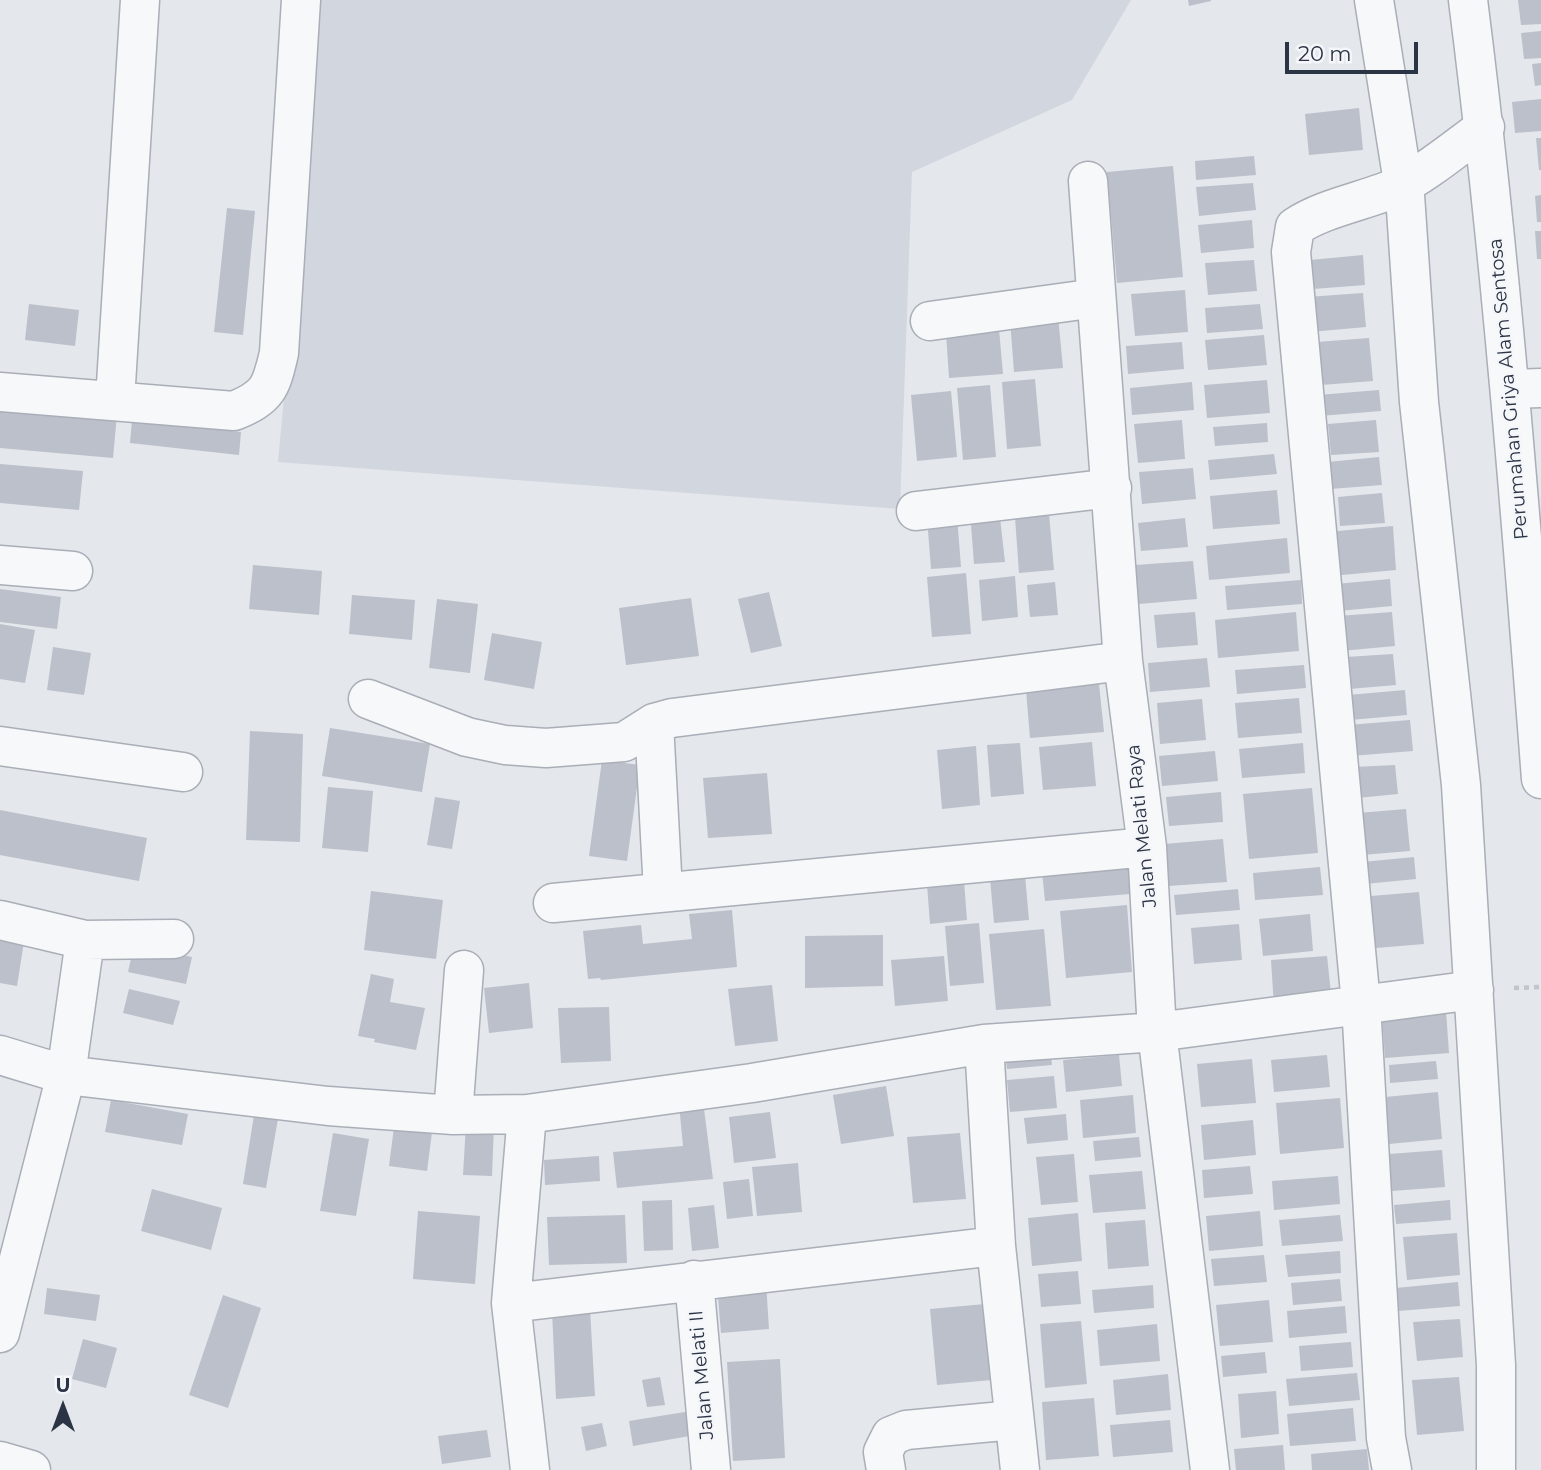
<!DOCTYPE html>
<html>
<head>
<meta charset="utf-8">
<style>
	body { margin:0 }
	#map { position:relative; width:1541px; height:1470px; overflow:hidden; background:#e4e7ec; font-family:Montserrat,sans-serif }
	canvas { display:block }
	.north { position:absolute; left:28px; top:1372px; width:70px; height:70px; -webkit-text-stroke:5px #f4f6f9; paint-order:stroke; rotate:0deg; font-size:19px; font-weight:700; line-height:28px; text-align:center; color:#2b3445 }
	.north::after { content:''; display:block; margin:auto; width:24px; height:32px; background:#2b3445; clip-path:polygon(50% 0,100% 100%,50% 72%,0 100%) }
	.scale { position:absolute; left:1285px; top:42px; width:133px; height:32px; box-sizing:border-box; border:4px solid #2b3445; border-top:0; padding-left:9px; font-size:21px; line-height:24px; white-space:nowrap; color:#2b3445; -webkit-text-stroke:5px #f4f6f9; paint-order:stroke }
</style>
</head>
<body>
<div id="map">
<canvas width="1541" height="1470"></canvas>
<div class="north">U</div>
<div class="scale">20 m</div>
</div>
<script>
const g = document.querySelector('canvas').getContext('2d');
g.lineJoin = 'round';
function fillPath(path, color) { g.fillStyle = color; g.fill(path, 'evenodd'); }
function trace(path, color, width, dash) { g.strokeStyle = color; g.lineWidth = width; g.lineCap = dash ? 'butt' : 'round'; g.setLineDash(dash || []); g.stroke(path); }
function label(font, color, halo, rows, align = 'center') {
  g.font = font + ' Montserrat,sans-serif'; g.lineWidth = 5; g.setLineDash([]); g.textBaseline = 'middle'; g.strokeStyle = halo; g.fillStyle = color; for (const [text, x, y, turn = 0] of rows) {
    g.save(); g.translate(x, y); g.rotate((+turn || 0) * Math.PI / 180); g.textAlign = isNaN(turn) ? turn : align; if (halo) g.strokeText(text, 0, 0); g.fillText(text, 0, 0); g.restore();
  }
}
fillPath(new Path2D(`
	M321 0H1131L1072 100 912 172 900 509 278 462Z`), '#d2d6de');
fillPath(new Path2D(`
	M1188 0H1211V1L1189 6Z
	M1518 0H1541V24L1521 25Z
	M1541 31V58L1524 59 1521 33Z
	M1541 63V85L1535 86 1532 64Z
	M1541 99V131L1515 133 1512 102Z
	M1359 108 1363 150 1309 155 1305 114Z
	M1536 138H1541V170H1539Z
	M1254 156 1256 175 1196 180 1195 161Z
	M1173 166 1183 277 1117 283 1107 172Z
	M1253 183 1256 210 1199 216 1196 187Z
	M1541 195V222H1537L1535 196Z
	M227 208 255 211 243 335 214 332Z
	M1252 220 1254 248 1201 253 1198 225Z
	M1535 231H1541V259H1537Z
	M1363 255 1365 285 1313 289 1310 260Z
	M1254 260 1257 291 1208 295 1205 263Z
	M1185 290 1188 332 1135 336 1131 294Z
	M1363 293 1366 327 1310 332 1307 297Z
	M29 304 79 310 75 346 25 340Z
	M1260 304 1263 329 1207 333 1205 308Z
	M1058 316 1063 368 1014 372 1010 320Z
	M999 329 1003 374 949 378 946 333Z
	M1264 335 1267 365 1208 370 1205 340Z
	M1369 338 1373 381 1321 385 1317 342Z
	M1182 342 1184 369 1128 374 1126 346Z
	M1035 379 1041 446 1007 449 1002 382Z
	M1267 380 1270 413 1207 418 1204 385Z
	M1192 382 1194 410 1132 415 1130 388Z
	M990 385 996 457 963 460 957 388Z
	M1379 390 1381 411 1320 416 1318 395Z
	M951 391 957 457 917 461 911 395Z
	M0 405 117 415 113 458 0 448Z
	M132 420 241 432 239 455 130 443Z
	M1182 420 1185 459 1138 463 1134 424Z
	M1376 420 1379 452 1331 455 1328 424Z
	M1267 423 1268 442 1215 446 1213 427Z
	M1274 454 1277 474 1210 480 1208 460Z
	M1379 457 1382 485 1330 489 1328 462Z
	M0 464 83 471 79 510 0 503Z
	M1193 468 1196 499 1142 504 1139 472Z
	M1277 490 1280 524 1213 529 1210 496Z
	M1382 493 1385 523 1340 526 1338 497Z
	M999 509 1005 562 974 564 970 512Z
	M1049 514 1054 570 1019 573 1015 517Z
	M957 516 961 567 931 569 927 518Z
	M1185 518 1188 547 1141 551 1138 523Z
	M1393 526 1396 570 1331 576 1327 532Z
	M1287 538 1290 573 1209 580 1206 546Z
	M1193 561 1197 599 1139 604 1135 565Z
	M253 565 322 571 319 615 249 609Z
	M966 573 971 634 932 637 927 577Z
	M1015 576 1018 617 982 621 979 580Z
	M1390 579 1392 606 1328 612 1325 585Z
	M1301 580 1302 604 1227 610 1225 586Z
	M1055 582 1058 615 1030 617 1027 585Z
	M0 589 61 597 57 629 0 622Z
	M769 592 782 646 751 653 738 599Z
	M352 595 415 600 412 640 349 634Z
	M691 598 699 656 626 665 619 608Z
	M437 599 478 604 470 673 429 668Z
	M1195 612 1198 645 1157 648 1154 615Z
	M1296 612 1299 651 1218 658 1215 620Z
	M1392 612 1395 646 1341 651 1338 616Z
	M0 624 35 630 25 683 0 679Z
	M492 633 542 642 534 689 484 680Z
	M53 647 91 653 84 695 47 690Z
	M1393 654 1396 685 1349 689 1346 657Z
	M1207 658 1210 687 1150 692 1148 663Z
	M1304 665 1306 688 1237 694 1235 670Z
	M1099 684 1104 732 1030 738 1026 690Z
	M1405 690 1407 715 1350 720 1348 695Z
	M1299 698 1302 733 1238 738 1235 703Z
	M1202 699 1206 740 1160 744 1157 703Z
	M1410 720 1413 751 1351 756 1348 725Z
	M330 728 430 744 422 792 322 776Z
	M250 731 303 734 300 842 246 840Z
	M1092 742 1096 786 1043 790 1039 747Z
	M1020 743 1024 794 991 797 987 745Z
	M1303 743 1305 773 1242 778 1239 749Z
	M976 746 980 805 942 809 937 750Z
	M1215 751 1218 781 1162 786 1159 756Z
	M602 760 640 765 627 861 589 856Z
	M1395 765 1398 794 1357 798 1354 767Z
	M767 773 772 834 708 838 703 778Z
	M328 787 373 791 368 852 322 848Z
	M1312 788 1318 853 1249 859 1243 794Z
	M1221 792 1223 822 1169 826 1166 797Z
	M435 797 460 801 452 849 427 845Z
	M1406 809 1410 851 1362 855 1358 813Z
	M0 810 147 838 139 881 0 855Z
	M1223 839 1227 882 1168 886 1164 844Z
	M1127 854 1130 894 1045 901 1041 862Z
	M1414 857 1416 879 1365 884 1363 862Z
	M1024 864 1029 920 994 923 989 867Z
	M1320 867 1323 895 1255 900 1253 873Z
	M963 868 967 920 930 924 926 871Z
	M1238 889 1240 910 1176 915 1174 895Z
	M371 891 443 900 436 959 364 950Z
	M1419 892 1424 944 1364 949 1359 897Z
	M1127 905 1132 972 1066 978 1060 911Z
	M732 910 737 967 601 980 600 978 588 979 583 931 641 925 643 944 692 939 689 914Z
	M1310 914 1313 951 1263 956 1259 919Z
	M979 923 984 983 950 986 945 926Z
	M1239 924 1242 960 1194 964 1191 928Z
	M0 925 26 929 17 986 0 983Z
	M1044 929 1051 1006 996 1010 989 934Z
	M883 935V986L805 988V936Z
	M134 945 192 957 186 984 128 972Z
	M944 956 948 1001 895 1006 891 960Z
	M1327 956 1332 1003 1274 1007 1271 960Z
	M371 974 394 979 390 1002 425 1008 416 1050 374 1042 375 1039 358 1036Z
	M529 983 533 1028 489 1033 484 988Z
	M772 985 778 1041 735 1046 728 989Z
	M129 989 180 1001 173 1025 123 1013Z
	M609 1007 611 1061 561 1063 558 1008Z
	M1446 1011 1449 1053 1385 1058 1382 1016Z
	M1050 1046 1052 1065 1007 1069 1005 1050Z
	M1119 1055 1122 1086 1066 1092 1063 1060Z
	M1327 1055 1330 1087 1274 1092 1271 1060Z
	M1252 1059 1256 1103 1201 1107 1197 1064Z
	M1436 1061 1438 1079 1390 1083 1389 1065Z
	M1054 1076 1057 1108 1010 1112 1007 1080Z
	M886 1086 894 1136 841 1144 833 1095Z
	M1438 1092 1442 1139 1389 1144 1385 1097Z
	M1133 1095 1136 1133 1083 1138 1080 1100Z
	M1340 1098 1344 1148 1280 1154 1276 1103Z
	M111 1100 188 1114 182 1145 105 1132Z
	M703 1101 713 1179 617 1188 613 1152 683 1146 679 1104Z
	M255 1109 279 1113 266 1188 243 1184Z
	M770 1112 776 1158 734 1163 729 1117Z
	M1066 1114 1068 1140 1027 1144 1024 1118Z
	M1253 1120 1256 1155 1204 1160 1201 1125Z
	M466 1124 494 1125 492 1176 463 1175Z
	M394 1127 432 1132 427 1171 389 1166Z
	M333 1133 369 1139 356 1216 320 1211Z
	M960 1133 966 1199 913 1203 907 1137Z
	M1139 1137 1141 1157 1095 1161 1093 1141Z
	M1442 1150 1445 1187 1392 1191 1389 1154Z
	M1074 1154 1078 1202 1041 1205 1036 1157Z
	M599 1156 600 1181 545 1185 544 1160Z
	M798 1163 802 1212 757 1216 752 1167Z
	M1250 1166 1253 1194 1204 1198 1202 1170Z
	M1142 1171 1146 1209 1093 1213 1089 1175Z
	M1338 1176 1340 1204 1274 1210 1272 1181Z
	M749 1179 753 1216 727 1219 723 1182Z
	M152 1189 222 1208 211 1250 141 1231Z
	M672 1200 673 1250 644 1251 642 1201Z
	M1450 1200 1451 1220 1396 1224 1394 1205Z
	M714 1205 719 1248 692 1251 688 1208Z
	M418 1211 480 1216 475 1284 413 1279Z
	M1260 1211 1263 1246 1209 1251 1206 1216Z
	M1078 1213 1082 1261 1032 1266 1028 1218Z
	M625 1215 627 1263 549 1265 547 1217Z
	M1340 1215 1343 1241 1282 1246 1279 1220Z
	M1145 1220 1149 1266 1108 1269 1105 1223Z
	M1457 1233 1460 1275 1407 1280 1403 1237Z
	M1340 1251 1341 1273 1288 1277 1285 1255Z
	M1264 1255 1267 1282 1214 1286 1211 1259Z
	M1078 1271 1081 1304 1041 1307 1038 1274Z
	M1340 1279 1342 1301 1293 1305 1291 1283Z
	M766 1282 769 1329 721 1333 717 1285Z
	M1458 1282 1460 1306 1398 1311 1396 1288Z
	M1153 1285 1154 1308 1094 1313 1092 1290Z
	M47 1288 100 1295 96 1321 44 1314Z
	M223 1295 261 1308 228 1408 189 1395Z
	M1269 1300 1273 1342 1220 1346 1216 1305Z
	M985 1304 992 1380 937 1385 930 1309Z
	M1345 1306 1347 1333 1289 1338 1287 1311Z
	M590 1309 595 1396 556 1399 552 1311Z
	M1460 1319 1463 1357 1417 1361 1413 1322Z
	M1081 1321 1087 1384 1045 1388 1040 1324Z
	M1157 1324 1160 1361 1100 1366 1097 1330Z
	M83 1339 117 1348 106 1388 72 1379Z
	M1351 1342 1353 1367 1301 1371 1299 1346Z
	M1265 1352 1267 1373 1223 1377 1221 1356Z
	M780 1359 785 1458 733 1461 727 1362Z
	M1357 1373 1360 1400 1289 1406 1286 1379Z
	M1168 1374 1171 1410 1116 1415 1113 1380Z
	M660 1377 665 1405 647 1407 642 1380Z
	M1459 1377 1464 1431 1417 1435 1412 1380Z
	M1276 1391 1279 1434 1241 1438 1238 1394Z
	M1094 1398 1099 1456 1046 1460 1042 1402Z
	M1353 1408 1356 1441 1290 1446 1287 1414Z
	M691 1411 695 1435 633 1446 629 1421Z
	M1170 1420 1173 1452 1113 1457 1110 1425Z
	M602 1423 607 1446 586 1451 581 1427Z
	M487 1430 491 1457 442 1464 438 1436Z
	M1283 1445 1285 1470H1236L1234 1449Z
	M1367 1449 1369 1470H1312L1311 1454Z`), '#bbc0ca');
const minor = new Path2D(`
	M1374 0 1405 195 1419 402 1461 785 1496 1365V1470
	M1088 181 1123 661 1147 847 1157 1032 1210 1470
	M930 321 1096 298
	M1510 389 1541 388
	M0 392 234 411C268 397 271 388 279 353L301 0
	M115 400 140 0
	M916 511 1112 488
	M0 565 73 571
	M368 699 467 737 505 745 546 748 624 742 654 723 672 718 1123 661
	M654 723 663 892
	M0 746 183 772
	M553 903 1147 847
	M0 920 85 940 174 939
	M984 1044 996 1246 1020 1470
	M0 1055 66 1075 328 1106 453 1115 527 1114 752 1083 984 1044 1157 1032 1474 990
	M527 1114 511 1303 530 1470
	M453 1115 464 970
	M694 1280 711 1470
	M511 1303 996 1246
	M0 1333 66 1075 85 940
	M0 1461 31 1470
	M886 1470 883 1452 891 1436 906 1430 1014 1420
	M1392 1470 1386 1438 1361 1004 1291 252 1295 227C1325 207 1366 201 1400 186 1425 174 1461 144 1485 127`);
const tertiary = new Path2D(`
	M1468 0C1501 259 1521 519 1541 779`);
trace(minor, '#a9aeb7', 41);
trace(tertiary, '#a9aeb7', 41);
trace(new Path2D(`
	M1514 988 1541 987`), '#c2c5cb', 4.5, [5, 5]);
trace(minor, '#f7f8fa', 38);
trace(tertiary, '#f7f8fa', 38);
label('19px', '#2b3445', '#f4f6f9', [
	["Perumahan Griya Alam Sentosa",1509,389,-95],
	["Jalan Melati Raya",1142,826,-96],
	["Jalan Melati II",702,1375,-95]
]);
</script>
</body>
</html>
